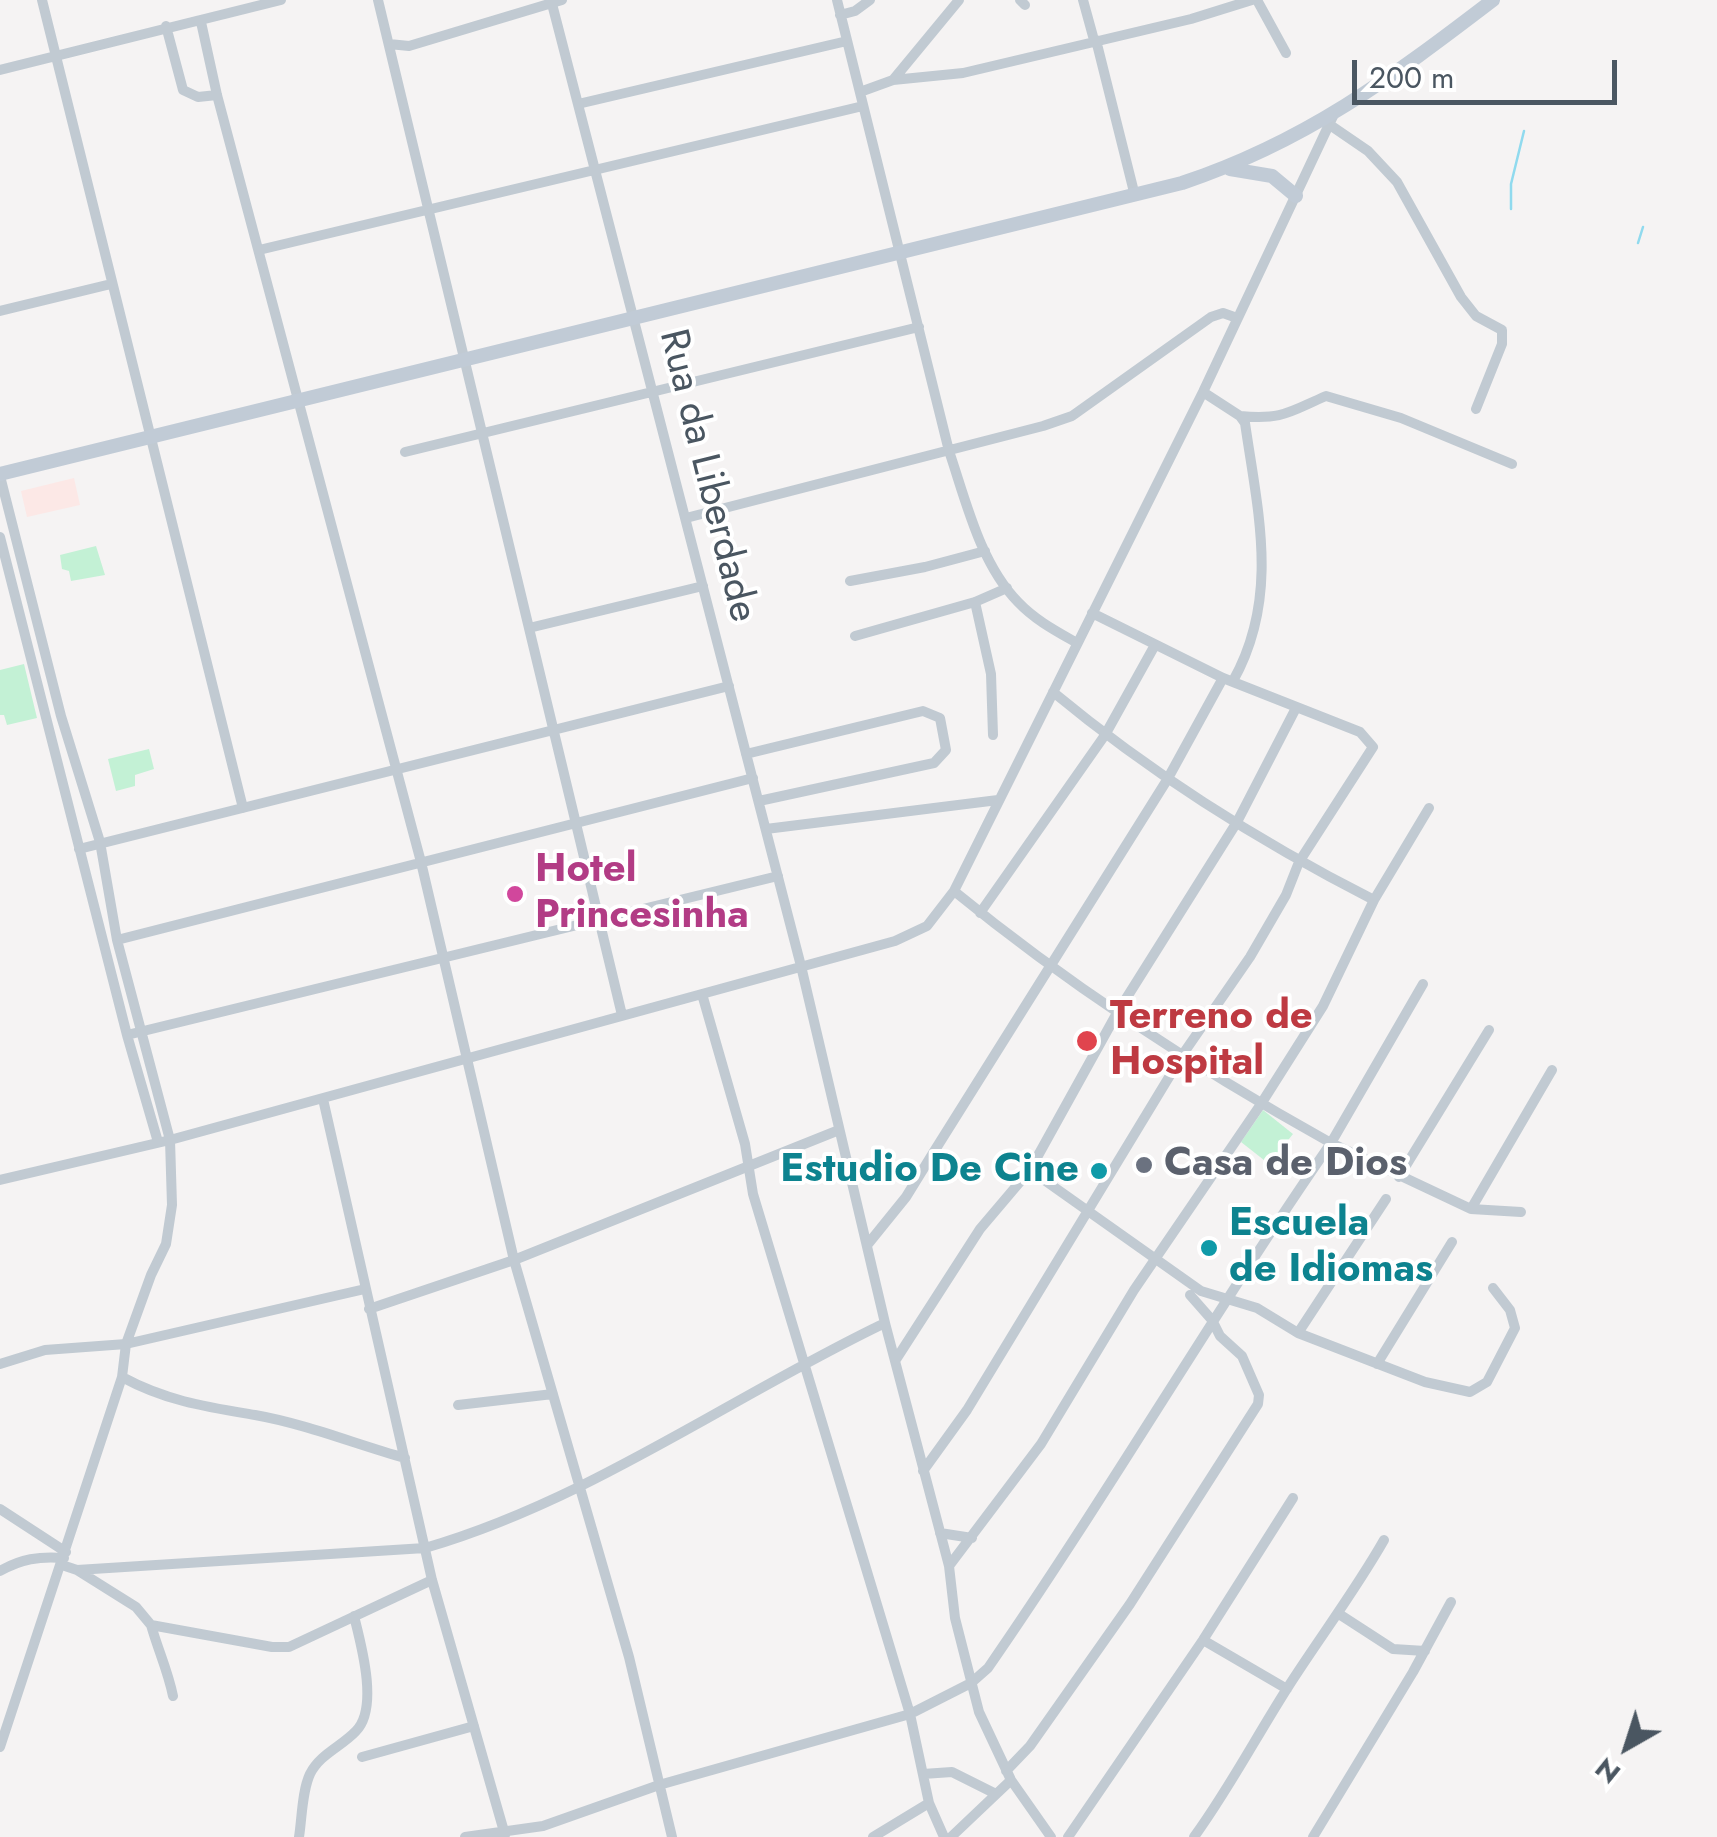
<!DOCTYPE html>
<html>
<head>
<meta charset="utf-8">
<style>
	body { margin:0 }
	#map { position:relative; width:1717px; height:1837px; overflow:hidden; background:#f5f3f3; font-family:Jost,sans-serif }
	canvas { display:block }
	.north { position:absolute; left:1577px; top:1697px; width:100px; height:100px; -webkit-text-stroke:8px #fff; paint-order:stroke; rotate:219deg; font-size:28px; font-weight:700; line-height:40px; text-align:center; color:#4a5661 }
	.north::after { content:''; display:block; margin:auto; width:35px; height:45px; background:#4a5661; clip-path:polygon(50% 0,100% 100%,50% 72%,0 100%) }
	.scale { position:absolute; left:1352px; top:60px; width:265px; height:45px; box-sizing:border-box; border:5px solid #4a5661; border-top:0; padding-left:12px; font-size:30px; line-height:35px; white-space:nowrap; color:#4a5661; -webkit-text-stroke:8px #fff; paint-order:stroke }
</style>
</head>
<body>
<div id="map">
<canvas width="1717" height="1837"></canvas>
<div class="north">N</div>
<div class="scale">200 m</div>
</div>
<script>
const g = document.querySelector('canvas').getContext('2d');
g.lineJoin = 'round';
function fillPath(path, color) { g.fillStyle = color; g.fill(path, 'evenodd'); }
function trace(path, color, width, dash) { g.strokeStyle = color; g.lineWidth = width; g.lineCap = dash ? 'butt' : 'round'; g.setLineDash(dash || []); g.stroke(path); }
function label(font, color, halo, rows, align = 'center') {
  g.font = font + ' Jost,sans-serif'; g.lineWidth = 8; g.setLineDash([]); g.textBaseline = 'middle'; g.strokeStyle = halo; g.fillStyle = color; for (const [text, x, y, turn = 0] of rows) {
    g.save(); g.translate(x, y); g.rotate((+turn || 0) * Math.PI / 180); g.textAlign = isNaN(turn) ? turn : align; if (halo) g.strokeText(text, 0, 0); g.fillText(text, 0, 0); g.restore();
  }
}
fillPath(new Path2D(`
	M74 478 80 505 27 517 21 491Z`), '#fce8e6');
fillPath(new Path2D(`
	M96 546 105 575 71 581 69 571 62 569 60 555Z
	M24 664 37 718 7 725 4 715H0V670Z
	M149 749 154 769 135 775V786L116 791 108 759Z
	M1263 1110 1293 1134 1269 1164 1241 1142Z`), '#c3f1d5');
trace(new Path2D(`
	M1511 209V184L1524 131
	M1638 243 1643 227`), '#90daee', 2.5);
trace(new Path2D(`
	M42 0 243 808
	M378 0 622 1015
	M551 0 801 966 885 1323 949 1566 955 1618 979 1712 1011 1780 1051 1837
	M837 0 949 451C966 501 980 563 1018 602 1035 620 1056 631 1077 643
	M1020 0 1025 5
	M1083 0 1094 40
	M1257 0 1286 53
	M840 15 855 11 870 0
	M201 22 217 95 421 862 514 1260 629 1657 672 1837
	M166 26 183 90 198 97 217 95
	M1096 40 1135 196
	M389 44 409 46 562 0
	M0 70 281 0
	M893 80 963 73 1191 19 1252 0
	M860 92 893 80 959 0
	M578 104 847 41
	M1330 125 1368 151 1397 182 1461 297 1476 316 1502 330V344L1476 409
	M259 250 863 106
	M0 311 111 284
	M1203 392 1240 416 1245 423C1258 513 1280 597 1233 681
	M1240 416C1283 420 1289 412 1326 396L1401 418 1512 464
	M405 452 919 327
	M0 476 61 716 100 842 117 940 170 1140 172 1205 166 1244 151 1275 126 1344 122 1377 0 1747
	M686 518 1043 426 1072 416 1211 317 1223 313 1237 318
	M0 537 127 1035 158 1142
	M850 581 925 567 985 551
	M975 602 991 674 993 735
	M529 628 703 586
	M855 636 975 602 1007 588
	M1053 692C1152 774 1260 842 1374 900
	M746 754 923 711 940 718 946 750 934 763 759 801
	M766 829 998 800
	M79 849 729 686
	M980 913 1105 735 1155 645
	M117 940 753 778
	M1423 984 1331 1143 1471 1209 1521 1212
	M702 994 745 1144 753 1194 910 1714 929 1803 944 1837
	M127 1035 778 876
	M323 1099 432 1580 505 1835
	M1030 1170 1201 1291 1257 1308 1298 1333 1425 1382 1470 1392 1487 1382 1515 1328 1510 1310 1493 1288
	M1399 1177 1489 1030
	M0 1180 170 1140 895 941 927 926 954 891 1203 392 1334 114
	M1471 1209 1552 1070
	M868 1244 906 1197 935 1150 1167 780 1223 678
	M369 1309 514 1260 839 1130
	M1298 1333 1386 1199
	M895 1361 980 1229 1030 1170 1117 1013 1237 822 1296 708
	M0 1364 45 1350 126 1344 365 1289
	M1377 1364 1452 1242
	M122 1377C166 1401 207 1407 255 1415 306 1424 355 1444 405 1458
	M458 1405 553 1394
	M923 1471 967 1410 1183 1054 1250 957 1286 895 1299 862 1373 747 1360 732 1223 678 1092 613
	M0 1509 66 1552
	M940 1533 972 1538
	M62 1565 77 1570 425 1548C590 1500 732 1396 885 1323
	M949 1566 1041 1444 1134 1290 1261 1104 1323 1006 1374 900 1429 808
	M77 1570 136 1607 151 1625 272 1647H289L432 1580
	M0 1571C21 1559 39 1556 64 1558
	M1339 1614 1393 1649 1425 1651
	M151 1625C158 1650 168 1671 173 1696
	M1203 1640 1287 1689
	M362 1757 474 1726
	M1006 1771 1030 1746 1130 1604 1258 1404 1259 1395 1242 1356 1220 1336 1212 1320 1190 1295
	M923 1774 952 1772 996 1794
	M299 1837C302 1818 302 1791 310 1774 320 1754 341 1747 356 1731 379 1708 361 1644 354 1616
	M465 1837 543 1826 659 1785 910 1714 971 1683 988 1668C1107 1496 1212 1315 1331 1143 1198 1069 1071 987 954 891
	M873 1837 929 1803
	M951 1837 1011 1780
	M1068 1837 1203 1640 1293 1498
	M1194 1837C1229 1789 1256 1737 1288 1687 1320 1637 1355 1591 1384 1540
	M1313 1837 1413 1672 1451 1602`), '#c1cad2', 10);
trace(new Path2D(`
	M1230 169 1272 176 1296 196
	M0 474 1182 183C1305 142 1391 78 1493 0`), '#c1cbd6', 14);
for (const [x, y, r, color] of [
	[515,894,10,"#d1479c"],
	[1087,1041,12,"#e0444e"],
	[1144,1165,10,"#6b7280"],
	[1099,1171,10,"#0f9aa8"],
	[1209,1248,10,"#0f9aa8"]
]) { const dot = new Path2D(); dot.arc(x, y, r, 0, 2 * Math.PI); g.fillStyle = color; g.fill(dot); trace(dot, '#fff', 4); }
label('40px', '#4a5661', '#fff', [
	["Rua da Liberdade",706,476,76]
]);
label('bold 40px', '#b23c85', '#fff', [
	["Hotel",535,871],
	["Princesinha",535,917]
], 'left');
label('bold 40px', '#be3a42', '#fff', [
	["Terreno de",1110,1018],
	["Hospital",1110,1064]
], 'left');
label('bold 40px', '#5b616d', '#fff', [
	["Casa de Dios",1164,1165]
], 'left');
label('bold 40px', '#0d838f', '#fff', [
	["Estudio De Cine",1079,1171],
	["Escuela",1229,1225,"left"],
	["de Idiomas",1229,1271,"left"]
], 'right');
</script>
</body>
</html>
